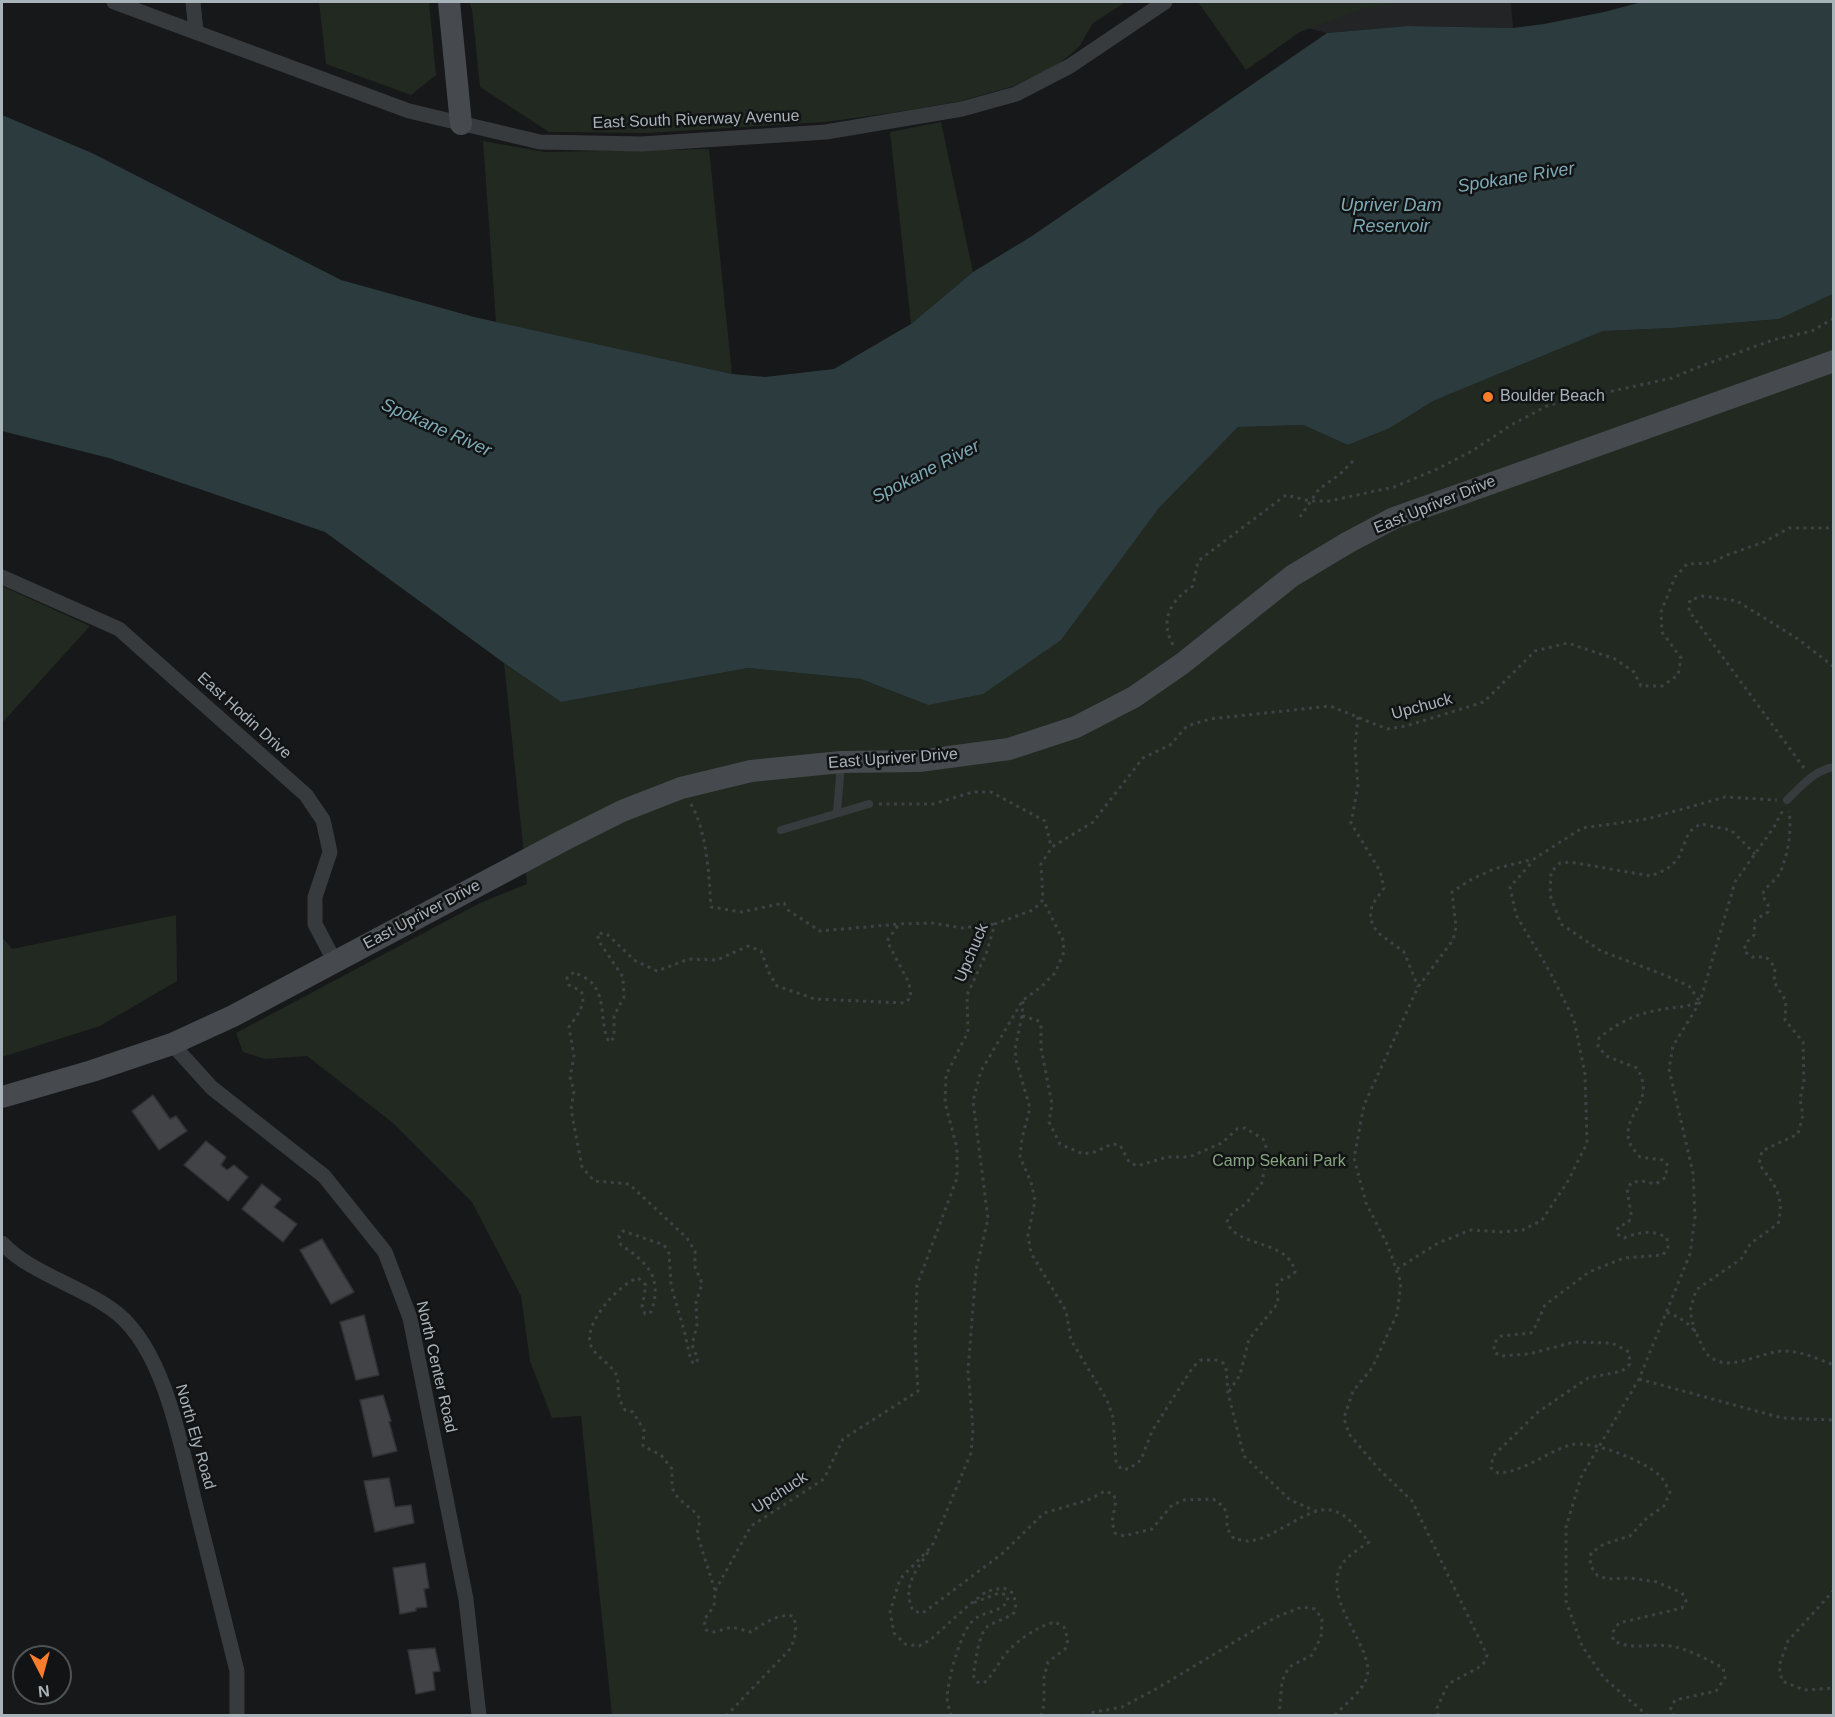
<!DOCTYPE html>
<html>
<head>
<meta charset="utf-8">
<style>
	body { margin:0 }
	#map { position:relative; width:1835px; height:1717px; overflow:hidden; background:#171819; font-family:Arial,sans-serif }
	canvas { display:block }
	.frame { position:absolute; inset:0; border:3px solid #a9b3ba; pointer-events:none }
	.north { position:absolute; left:12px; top:1645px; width:60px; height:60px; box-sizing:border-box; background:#121314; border:2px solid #4e5356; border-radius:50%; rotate:174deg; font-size:16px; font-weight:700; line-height:24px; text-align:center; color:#a9b3ba }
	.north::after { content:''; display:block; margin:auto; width:21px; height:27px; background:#fa7d2e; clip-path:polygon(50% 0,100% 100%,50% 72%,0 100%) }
</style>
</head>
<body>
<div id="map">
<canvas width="1835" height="1717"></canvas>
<div class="frame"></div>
<div class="north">N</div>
</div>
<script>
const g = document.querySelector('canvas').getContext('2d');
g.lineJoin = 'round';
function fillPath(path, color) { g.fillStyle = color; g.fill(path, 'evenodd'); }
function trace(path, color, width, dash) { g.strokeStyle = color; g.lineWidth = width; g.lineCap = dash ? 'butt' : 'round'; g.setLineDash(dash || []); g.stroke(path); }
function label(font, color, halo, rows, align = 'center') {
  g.font = font + ' Arial,sans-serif'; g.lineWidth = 5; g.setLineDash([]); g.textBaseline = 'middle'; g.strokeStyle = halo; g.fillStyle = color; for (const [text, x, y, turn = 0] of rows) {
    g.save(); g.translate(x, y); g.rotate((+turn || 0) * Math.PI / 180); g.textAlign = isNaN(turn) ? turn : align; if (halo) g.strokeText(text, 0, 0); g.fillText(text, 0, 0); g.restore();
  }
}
fillPath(new Path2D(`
	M1283 2H1511L1513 28 1408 26 1327 33 1300 26Z`), '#232426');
fillPath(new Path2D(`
	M319 2H429L436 75 411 95 326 64Z
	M469 2H1126L1093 23 1079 47 1056 66 1014 86 961 101 891 113 825 122 649 133 549 132 480 87 472 9Z
	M1198 2H1404L1368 7 1300 32 1246 70Z
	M941 122 973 272 911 324 890 132Z
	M483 141 545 152 709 149 732 374 496 322Z
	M1833 294V1715H612L581 1416 552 1418 530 1361 521 1296 472 1202 393 1123 307 1056 265 1059 243 1052 236 1033 480 903 527 884 504 663 561 702 748 668 861 679 928 705 1158 509 1238 427 1303 425 1348 445 1390 428 1433 401 1603 331 1672 328 1779 319Z
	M2 586 90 626 2 723Z
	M176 915 177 981 100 1026 2 1057V937L12 949Z`), '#222921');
fillPath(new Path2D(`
	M1642 2H1833V294L1779 319 1672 328 1603 331 1433 401 1390 428 1348 445 1303 425 1238 427 1158 509 1061 640 983 694 928 705 861 679 748 668 561 702 504 663 325 532 109 458 2 431V115L92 153 341 280 474 317 732 374 765 377 834 369 911 324 973 272 1032 236 1327 33 1408 26 1513 28 1544 24 1604 12Z`), '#2c3b3e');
const building = new Path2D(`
	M153 1095 170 1119 176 1116 187 1131 159 1150 132 1111Z
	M206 1141 226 1157 221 1165 227 1170 234 1165 248 1177 228 1201 184 1165Z
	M262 1184 281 1199 274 1207 297 1224 283 1242 242 1209Z
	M322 1239 354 1292 331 1304 300 1250Z
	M364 1315 379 1375 356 1380 340 1322Z
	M383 1395 391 1421 389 1422 397 1451 373 1457 360 1400Z
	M389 1478 395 1507 411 1505 414 1523 375 1532 364 1481Z
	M425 1563 429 1588 424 1589 427 1607 416 1608V1611L400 1614 393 1568Z
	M435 1648 440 1671 433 1672 435 1690 416 1694 408 1650Z`);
fillPath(building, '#414346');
trace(building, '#313235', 1.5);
trace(new Path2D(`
	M1300 517 1319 489 1339 475 1353 461
	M1173 645C1159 620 1171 600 1193 586L1198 561 1286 495 1310 501H1329L1394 487 1437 469 1472 451 1511 425 1549 405 1672 378 1701 366 1773 340 1812 331 1834 318
	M1358 717 1355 747 1358 786 1351 823 1380 871 1384 888 1372 905 1370 919 1377 932 1404 952 1418 987
	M1804 768 1689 611 1690 600 1703 596 1737 601 1798 639 1834 667
	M691 804C707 832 709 876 711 907L742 912 784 903 788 910 820 931 899 924
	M879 804H933L973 792H991L1045 821 1051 846
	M1023 1001 1022 1016 1015 1049 1016 1060 1030 1108 1022 1138 1020 1157 1031 1182 1035 1201 1028 1235 1031 1253 1066 1311 1071 1340 1107 1400 1113 1417 1116 1461 1121 1469H1129L1141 1460 1152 1431 1193 1367 1201 1360H1216L1223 1363 1226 1368 1228 1393 1244 1456 1290 1500 1316 1511
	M1022 1016 1037 1020 1041 1025V1048L1052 1104 1049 1122 1060 1144 1083 1154 1095 1152 1112 1144 1120 1145 1129 1162 1137 1166 1167 1157H1189L1222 1143 1237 1129 1245 1128 1263 1139 1268 1152 1261 1186C1250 1193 1255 1192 1248 1201 1240 1211 1234 1206 1227 1222 1236 1248 1289 1239 1295 1272 1290 1279 1283 1277 1277 1283L1278 1303 1249 1339 1240 1375 1228 1393
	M1397 1269 1438 1243 1471 1230 1502 1232 1523 1230 1542 1220 1568 1181 1587 1143 1585 1074 1574 1020 1550 972 1516 915 1510 887 1533 861
	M1667 1312C1678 1317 1686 1321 1694 1330 1702 1341 1702 1354 1715 1360 1734 1370 1764 1351 1784 1351 1801 1351 1818 1359 1834 1365
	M1695 1332 1690 1311 1696 1290 1741 1259 1751 1243 1778 1224C1785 1197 1775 1185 1759 1164L1762 1151 1798 1134 1803 1115 1800 1099 1804 1081 1803 1042 1785 1020 1786 1001 1774 982 1775 967 1766 957H1752L1744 951 1746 943 1754 935 1755 920 1768 912V905L1762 895C1766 885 1776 881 1780 873 1788 854 1792 831 1789 811
	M1639 1379 1782 1418 1834 1420
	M1834 1497V1502
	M928 1552C915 1573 902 1586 913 1611L923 1613 1003 1553 1044 1513 1088 1500 1105 1491 1113 1494 1116 1500 1112 1522 1115 1533 1124 1536 1152 1529 1172 1505 1184 1500 1213 1499 1224 1507 1227 1515V1528L1234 1539C1238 1539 1244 1541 1248 1541 1274 1540 1307 1506 1330 1510 1347 1513 1359 1530 1369 1542 1361 1548 1345 1557 1341 1566 1322 1602 1375 1648 1367 1677 1362 1692 1345 1704 1334 1716
	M715 1590 697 1534 700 1520 697 1514 678 1498 672 1488V1469L661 1455 643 1446 644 1430 633 1412 625 1410C614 1393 621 1386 616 1374 610 1363 596 1357 591 1346 582 1324 619 1284 638 1278L646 1285 642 1307 645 1314 651 1312C663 1278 648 1263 621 1245L619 1236 623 1231 664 1245 669 1253 671 1285 685 1334 691 1361 695 1364 698 1359 692 1345 697 1325 696 1303 702 1283 695 1267V1251L687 1238 629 1184 594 1181 582 1167 571 1109 574 1091 570 1077 574 1056 569 1027C577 1015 587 1005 581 991L569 985 567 978 574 972C579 975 587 978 591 982 607 998 599 1023 609 1042L614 1038V1016L624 997 623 977 598 940V933L607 934 634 960 657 971 689 959 717 960 748 946 761 951 770 975 777 986 815 999 905 1003 911 997 909 983 887 941 899 924 932 923 962 928 995 924
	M1834 1590 1788 1641 1779 1666 1782 1681 1804 1690 1834 1688
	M726 1716 791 1648C795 1637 798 1628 793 1616 778 1613 763 1624 751 1632L732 1627 714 1632 706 1630 704 1620 714 1606 715 1591 751 1526 824 1479 843 1439 918 1391 915 1340 917 1285 957 1178V1148L945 1103 946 1075 968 1032 967 995 986 954 995 924 1033 910 1043 900 1041 864 1052 847 1093 822 1143 758 1170 745 1187 726 1210 719 1330 706 1387 729 1406 726 1484 702 1535 651 1568 643 1615 659 1634 672 1641 686H1662L1678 675 1681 658 1662 632 1661 612 1675 577 1687 564 1711 563 1727 555 1764 542 1789 528H1827L1834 526
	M951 1716C950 1710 947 1703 947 1697 948 1680 961 1627 976 1618 987 1611 1000 1612 1008 1601L1007 1595 999 1593 973 1603
	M1041 1716 1044 1704V1677L1048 1662 1065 1649 1068 1640 1064 1627 1055 1622C1036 1627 1017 1640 1004 1656 997 1665 993 1675 984 1683L977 1682 973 1675C976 1663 978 1633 988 1626 996 1621 1006 1619 1014 1613L1016 1604 1013 1593 1004 1588 987 1591 969 1605 930 1640 919 1646 905 1644 894 1633 890 1612 900 1579 932 1546 971 1453 973 1429 968 1371 976 1270 988 1219 973 1101 981 1071 1023 1000 1041 987 1055 973 1064 952 1063 940 1043 900
	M1085 1716 1090 1713 1122 1707 1156 1689 1276 1617 1302 1607 1315 1609 1322 1619 1321 1637 1312 1655 1289 1667 1282 1681 1279 1716
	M1438 1716 1437 1708 1448 1684 1483 1665 1487 1655 1412 1501 1378 1468 1349 1434 1344 1418 1353 1391 1372 1368 1397 1314 1401 1283 1388 1246 1366 1203 1354 1158 1364 1105 1418 987 1453 940 1456 927 1452 892 1472 879 1494 869 1534 859 1582 828 1647 819 1725 797 1777 800
	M1648 1716 1604 1678 1582 1646 1566 1601V1527L1581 1477 1639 1379 1690 1254 1695 1217 1693 1173 1669 1069 1673 1046 1700 1002 1735 882 1774 827 1783 810
	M1674 1716 1670 1710 1675 1700 1716 1691 1725 1678 1723 1668C1709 1660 1686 1648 1670 1646 1650 1643 1630 1651 1613 1640V1632L1619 1623 1682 1608 1686 1601 1682 1593 1657 1582 1630 1578 1607 1579 1597 1575 1590 1565 1591 1553 1604 1544 1630 1536 1647 1518 1664 1506 1670 1492C1667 1487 1664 1480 1660 1476 1645 1461 1591 1439 1570 1445 1545 1453 1524 1472 1498 1473L1491 1468 1493 1456 1538 1412 1588 1378 1622 1371 1630 1364 1629 1352 1612 1343 1574 1342 1529 1354 1501 1356 1494 1352V1343L1501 1336 1531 1333 1535 1327 1545 1305 1589 1272 1624 1258 1663 1255 1668 1247 1667 1238C1653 1229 1639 1232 1624 1238L1617 1234 1618 1227 1629 1222 1631 1214 1627 1189 1632 1182 1642 1181 1656 1184 1666 1177 1667 1164 1663 1160 1640 1157C1636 1152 1631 1147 1629 1141 1622 1112 1657 1103 1637 1068L1606 1056 1598 1046 1599 1038C1613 1026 1635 1014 1654 1011 1670 1007 1685 1008 1700 1002L1689 986 1662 974 1601 951 1561 924 1550 895 1551 872 1560 863 1570 862 1651 876 1667 869 1678 859 1689 832 1700 824 1731 830 1755 854`), '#3e4245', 3, [3, 4.5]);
trace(new Path2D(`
	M1787 800C1801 787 1814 770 1834 767
	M837 813 841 763
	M781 830 869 804`), '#383b3e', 8);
trace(new Path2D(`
	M114 2 409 111 540 142 642 144 826 132 962 109 1016 94 1070 66 1165 2
	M193 2 196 32
	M2 577 119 629 306 795 323 820 330 852 315 897V924L335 962
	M172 1044 212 1088 324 1176 385 1252 410 1318 466 1599 479 1716
	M2 1243C31 1274 85 1287 118 1314 167 1355 182 1452 197 1511 210 1564 224 1618 237 1671V1716`), '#383b3e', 15);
trace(new Path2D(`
	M449 2 461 124
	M2 1097 92 1071 172 1044 233 1016 562 841 622 811 681 788 751 771 841 762 919 761 1009 749 1076 727 1134 697 1183 663 1292 576 1347 543 1394 518 1834 361`), '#464a4e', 22);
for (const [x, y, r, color] of [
	[1488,397,6,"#fa7d2e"]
]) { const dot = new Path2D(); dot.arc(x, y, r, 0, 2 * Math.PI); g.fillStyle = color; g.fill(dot); trace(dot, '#121314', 2); }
label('16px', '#a9b3ba', '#121314', [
	["East South Riverway Avenue",696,120,-2],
	["East Upriver Drive",1435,505,-22],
	["Upchuck",1422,707,-15],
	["East Hodin Drive",244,716,42],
	["East Upriver Drive",893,759,-4],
	["East Upriver Drive",422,915,-28],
	["Upchuck",972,953,-67],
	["North Center Road",436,1367,77],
	["North Ely Road",195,1437,74],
	["Upchuck",780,1493,-33]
]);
label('16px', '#a9b3ba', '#121314', [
	["Boulder Beach",1500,397]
], 'left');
label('16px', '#87a57f', '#121314', [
	["Camp Sekani Park",1279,1162]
]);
label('italic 18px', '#7eabb6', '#121314', [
	["Spokane River",1516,178,-9],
	["Upriver Dam",1391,206],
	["Reservoir",1391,227],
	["Spokane River",436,428,24],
	["Spokane River",926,472,-27]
]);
</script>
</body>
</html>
